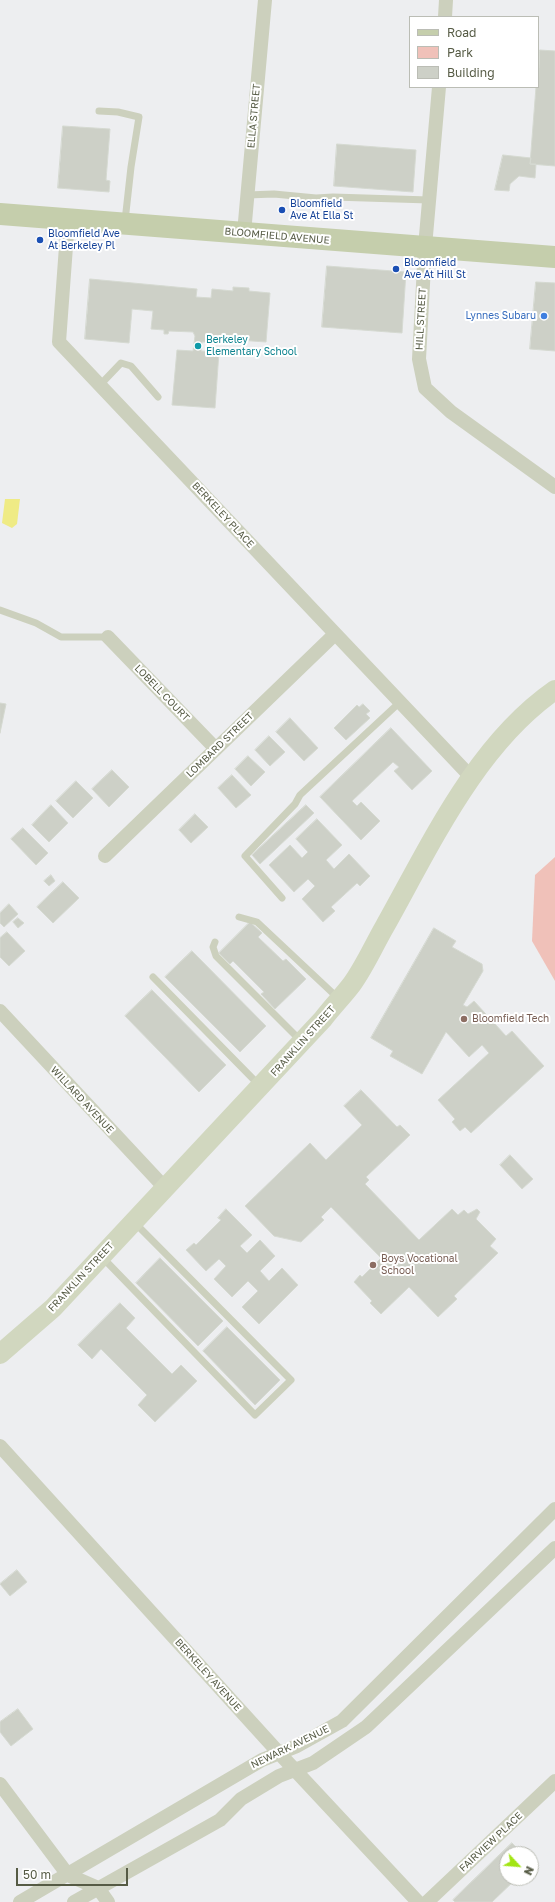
<!DOCTYPE html>
<html>
<head>
<meta charset="utf-8">
<style>
	body { margin:0 }
	#map { position:relative; width:555px; height:1902px; overflow:hidden; background:#edeef0; font-family:"Golos Text",sans-serif }
	canvas { display:block }
	.legend { position:absolute; left:409px; top:16px; width:130px; height:72px; box-sizing:border-box; background:#fff; border:1px solid #bbbdb5; margin:0; padding:5px 7px; list-style:none; font-size:12px; color:#565b45 }
	.legend li { display:flex; align-items:center; gap:8px; height:20px }
	.legend b { width:20px; border:1px solid #bbbdb5 }
	.north { position:absolute; left:499px; top:1846px; width:40px; height:40px; box-sizing:border-box; background:#fff; border:1px solid #bbbdb5; border-radius:50%; rotate:116deg; font-size:11px; font-weight:700; line-height:16px; text-align:center; color:#565b45 }
	.north::after { content:''; display:block; margin:auto; width:14px; height:18px; background:#a2e513; clip-path:polygon(50% 0,100% 100%,50% 72%,0 100%) }
	.scale { position:absolute; left:16px; top:1868px; width:112px; height:18px; box-sizing:border-box; border:2px solid #565b45; border-top:0; padding-left:5px; font-size:12px; line-height:14px; white-space:nowrap; color:#565b45; -webkit-text-stroke:3px #fff; paint-order:stroke }
</style>
</head>
<body>
<div id="map">
<canvas width="555" height="1902"></canvas>
<ul class="legend">
<li><b style="height:5px;background:#c5ceac"></b>Road</li>
<li><b style="height:11px;background:#f0c1b9"></b>Park</li>
<li><b style="height:11px;background:#cdd0c7"></b>Building</li>
</ul>
<div class="north">N</div>
<div class="scale">50 m</div>
</div>
<script>
const g = document.querySelector('canvas').getContext('2d');
g.lineJoin = 'round';
function fillPath(path, color) { g.fillStyle = color; g.fill(path, 'evenodd'); }
function trace(path, color, width, dash) { g.strokeStyle = color; g.lineWidth = width; g.lineCap = dash ? 'butt' : 'round'; g.setLineDash(dash || []); g.stroke(path); }
function label(font, color, halo, rows, align = 'center') {
  g.font = font + ' "Golos Text",sans-serif'; g.lineWidth = 4; g.setLineDash([]); g.textBaseline = 'middle'; g.strokeStyle = halo; g.fillStyle = color; for (const [text, x, y, turn = 0] of rows) {
    g.save(); g.translate(x, y); g.rotate((+turn || 0) * Math.PI / 180); g.textAlign = isNaN(turn) ? turn : align; if (halo) g.strokeText(text, 0, 0); g.fillText(text, 0, 0); g.restore();
  }
}
fillPath(new Path2D(`
	M555 857V981L532 941 535 875Z`), '#f0c1b9');
fillPath(new Path2D(`
	M5 499H20L17 524 12 528 2 523Z`), '#efeb85');
const building = new Path2D(`
	M540 50 555 51V166L530 164 536 87H538Z
	M63 126 110 129 106 180 110 181 109 192 58 188Z
	M337 144 416 150 413 192 334 186Z
	M503 155 531 158 530 164H536L535 178 519 176 510 184 509 191 495 190Z
	M327 266 406 272 402 333 322 327Z
	M90 279 197 289 196 297 211 298 212 289 233 291V287L249 288V291L270 293 266 342 210 338V342H202L201 351 219 352 215 408 172 405 177 350 193 351 195 336 193 332 169 331 168 334H164V330L151 329 153 311 132 309 129 343 85 339Z
	M536 282 555 283V351L530 349Z
	M0 703 6 704 0 733Z
	M363 704 370 711 366 714 370 718 346 740 334 728 357 705 359 707Z
	M290 718 318 748 304 761 276 732Z
	M391 728 432 771 412 790 394 771 399 767 393 762 352 801 357 806 361 802 380 821 361 840 320 797Z
	M269 736 285 752 270 766 255 750Z
	M248 756 265 772 251 786 235 769Z
	M112 770 129 787 109 807 92 789Z
	M232 775 251 795 236 808 218 788Z
	M76 781 93 798 73 818 56 801Z
	M51 805 68 823 49 842 32 825Z
	M306 805 314 813 260 864 252 855Z
	M195 814 208 827 191 843 179 830Z
	M317 819 342 845 326 860 334 869 349 854 370 876 360 886 357 883 331 907 335 911 323 922 302 899 315 886 308 879 294 892 269 865 290 845 302 858 308 852 296 839Z
	M23 828 48 853 36 865 11 839Z
	M51 875 55 881 49 886 44 881Z
	M63 882 79 898 53 923 37 907Z
	M9 904 18 914 4 927 0 923V913Z
	M18 918 24 923 18 928 13 922Z
	M250 922 262 933 258 937 283 961 286 959 306 979 275 1009 261 994 264 992 233 961 230 964 219 953Z
	M434 928 456 941 452 947 482 964 483 971 463 1005 467 1007 474 1001 506 1036 512 1031 544 1066 471 1133 465 1127 460 1131 452 1122 455 1119 438 1100 489 1053 482 1045 469 1057 446 1032 422 1074 390 1056 393 1051 371 1038Z
	M7 932 25 951 9 966 0 957V938Z
	M192 951 266 1026 240 1052 165 977Z
	M152 990 226 1065 199 1092 125 1016Z
	M361 1090 397 1127 400 1125 410 1135 366 1177 369 1180 365 1184 419 1240 452 1209 458 1215 464 1210 468 1214 477 1209 480 1212 476 1219 496 1239 490 1246 498 1253 454 1296 457 1299 438 1317 409 1287 381 1314 370 1303 372 1301 354 1282 360 1275 362 1277 381 1258 331 1207 321 1217 324 1220 301 1242 274 1236 245 1206 310 1143 326 1160 362 1125 344 1106Z
	M510 1155 533 1179 522 1189 500 1165Z
	M226 1209 252 1235 240 1246 247 1253 260 1240 275 1256 260 1271 269 1281 282 1268 298 1285 259 1324 242 1307 258 1291 248 1281 232 1297 214 1279 226 1266 219 1259 206 1271 186 1250 194 1243 196 1245 221 1220 218 1218Z
	M160 1258 223 1321 198 1346 136 1283Z
	M120 1303 135 1318 126 1328 172 1374 181 1365 197 1381 155 1422 138 1405 147 1395 101 1349 92 1359 78 1345Z
	M227 1327 280 1380 255 1405 203 1351Z
	M17 1570 27 1582 10 1596 0 1584Z
	M18 1709 33 1729 11 1746 0 1732V1722Z
	M512 1843 523 1854H507V1878H517L492 1902H455L453 1900Z`);
fillPath(building, '#cdd0c7');
trace(building, '#d5d9d1', 1);
trace(new Path2D(`
	M99 111 118 112 139 117 131 167 125 221
	M247 195 274 194 316 198 333 197 429 200
	M100 385 121 363 131 366 158 397
	M0 610 36 623 61 637H108
	M282 898 245 856 295 804 300 795 400 702
	M239 917 257 922 339 999
	M215 942 213 947 216 956 300 1040
	M153 977 259 1085
	M103 1258 255 1415 291 1380 135 1223`), '#ccd0bd', 7);
trace(new Path2D(`
	M445 17 446 0
	M439 87 425 247 419 359 425 388 451 412 555 487
	M68 219 59 342 471 777
	M244 233 265 0
	M108 637 216 749
	M105 856 335 634
	M0 1011 165 1188
	M0 1446 279 1753 418 1902
	M0 1784 68 1875 98 1888 108 1902
	M20 1902 262 1760 297 1746 342 1721 555 1509
	M74 1902 220 1820 241 1799 279 1776 313 1763 366 1727 555 1548
	M427 1902 555 1781`), '#ccd0bd', 14);
trace(new Path2D(`
	M0 1354 53 1308 323 1019C332 1007 343 996 352 984 365 966 374 945 385 926 431 844 476 745 555 690`), '#d1d7bf', 20);
trace(new Path2D(`
	M0 214 555 257`), '#c5ceac', 22);
for (const [x, y, r, color] of [
	[282,210,4,"#1a4fb4"],
	[40,240,4,"#1a4fb4"],
	[396,269,4,"#1a4fb4"],
	[544,316,4,"#3f7fe0"],
	[198,346,4,"#0f9aa8"],
	[464,1019,4,"#8d6e63"],
	[373,1265,4,"#8d6e63"]
]) { const dot = new Path2D(); dot.arc(x, y, r, 0, 2 * Math.PI); g.fillStyle = color; g.fill(dot); trace(dot, '#fff', 1.5); }
label('10px', '#565b45', '#fff', [
	["ELLA STREET",254,116,-85],
	["BLOOMFIELD AVENUE",277,236,5],
	["HILL STREET",421,319,-87],
	["BERKELEY PLACE",223,515,47],
	["LOBELL COURT",162,693,46],
	["LOMBARD STREET",220,745,-44],
	["FRANKLIN STREET",303,1041,-48],
	["WILLARD AVENUE",82,1100,47],
	["FRANKLIN STREET",81,1277,-47],
	["BERKELEY AVENUE",208,1675,48],
	["NEWARK AVENUE",290,1747,-26],
	["FAIRVIEW PLACE",491,1842,-43]
]);
label('10px', '#164399', '#fff', [
	["Bloomfield",290,204],
	["Ave At Ella St",290,216],
	["Bloomfield Ave",48,234],
	["At Berkeley Pl",48,246],
	["Bloomfield",404,263],
	["Ave At Hill St",404,275]
], 'left');
label('10px', '#366cbe', '#fff', [
	["Lynnes Subaru",536,316]
], 'right');
label('10px', '#0d838f', '#fff', [
	["Berkeley",206,340],
	["Elementary School",206,352]
], 'left');
label('10px', '#785e54', '#fff', [
	["Bloomfield Tech",472,1019],
	["Boys Vocational",381,1259],
	["School",381,1271]
], 'left');
</script>
</body>
</html>
